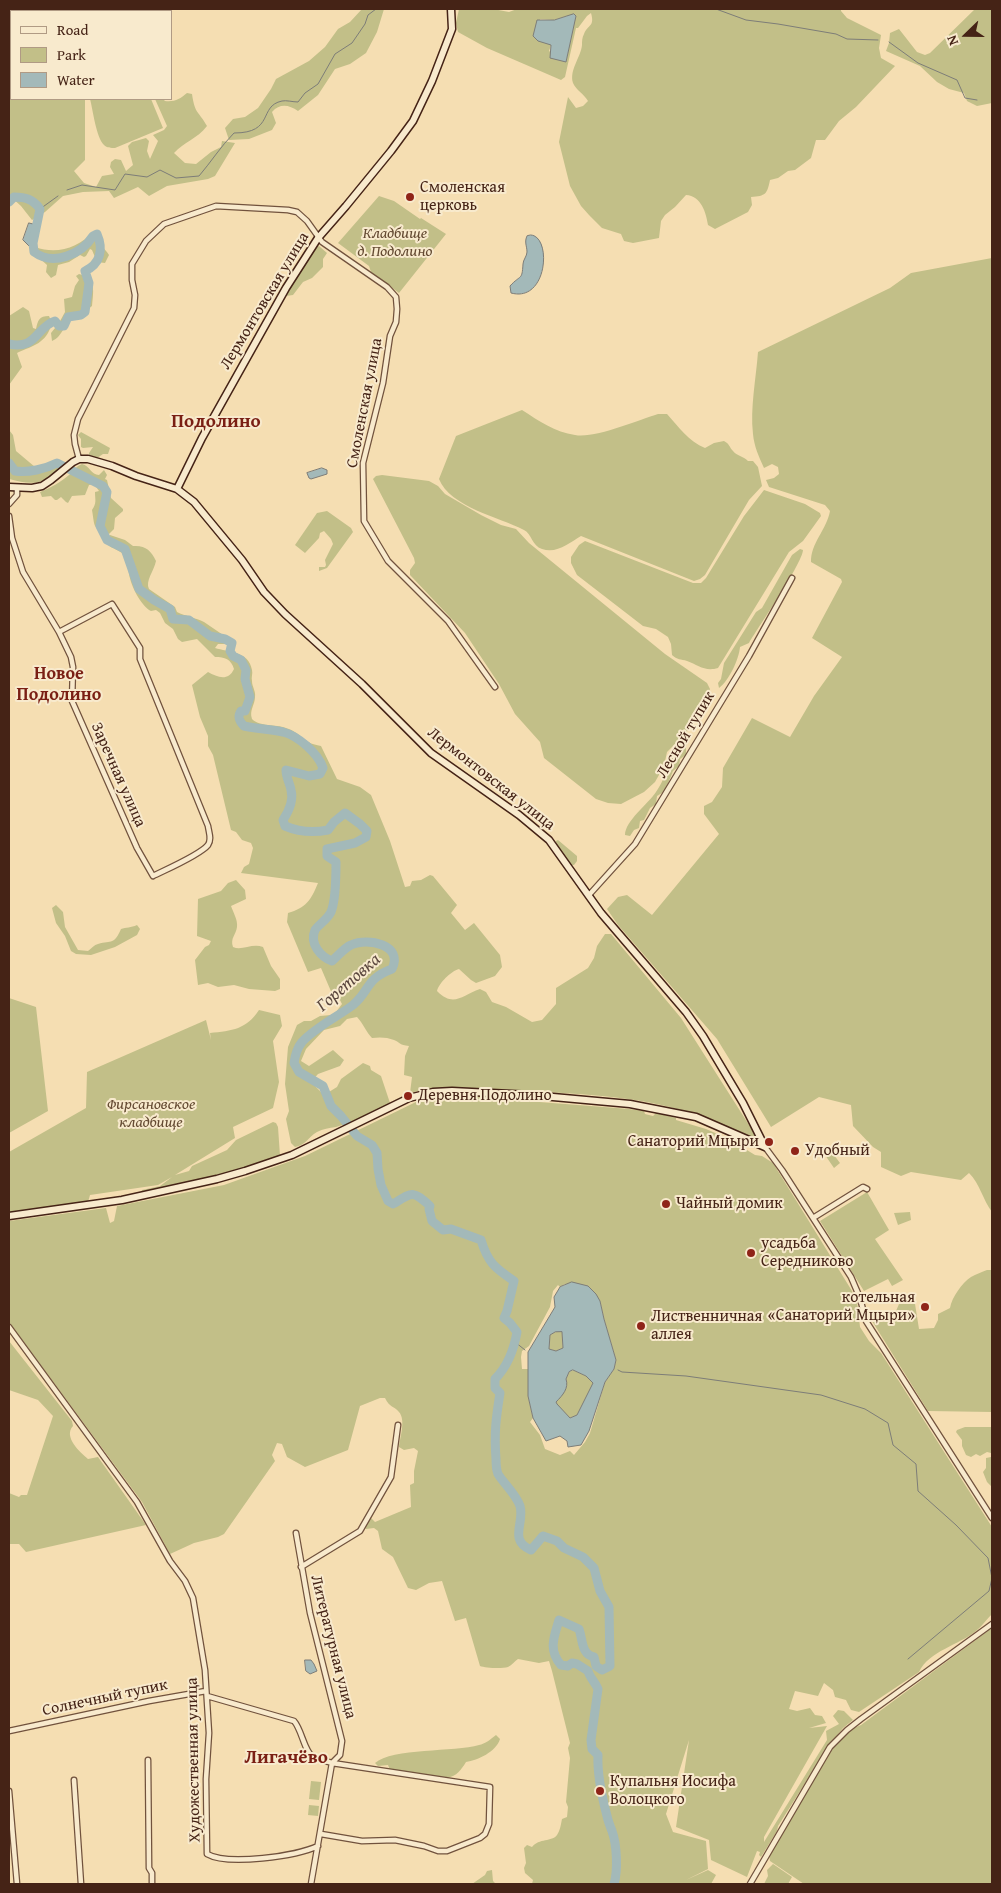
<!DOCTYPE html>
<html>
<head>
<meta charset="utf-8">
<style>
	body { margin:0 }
	#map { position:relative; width:1001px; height:1893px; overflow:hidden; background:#f5deb2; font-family:"Gentium Book Plus",serif }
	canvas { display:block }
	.frame { position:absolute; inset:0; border:10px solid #452316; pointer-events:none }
	.legend { position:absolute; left:10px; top:10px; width:162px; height:90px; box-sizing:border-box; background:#f8eacd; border:1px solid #b09a84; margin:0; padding:6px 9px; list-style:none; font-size:15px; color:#452316 }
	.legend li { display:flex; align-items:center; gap:10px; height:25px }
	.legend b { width:25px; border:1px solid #b09a84 }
	.north { position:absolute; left:941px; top:10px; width:50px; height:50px; -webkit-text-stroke:4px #f8eacd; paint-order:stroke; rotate:248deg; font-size:14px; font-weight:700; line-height:20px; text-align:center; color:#452316 }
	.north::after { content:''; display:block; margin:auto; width:18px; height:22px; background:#452316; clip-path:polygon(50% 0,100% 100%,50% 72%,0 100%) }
</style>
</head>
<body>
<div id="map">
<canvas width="1001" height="1893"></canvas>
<div class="frame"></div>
<ul class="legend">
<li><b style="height:6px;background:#f8eacd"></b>Road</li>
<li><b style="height:14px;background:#c2bf88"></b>Park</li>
<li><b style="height:14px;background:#a3b9b9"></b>Water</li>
</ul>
<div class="north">N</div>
</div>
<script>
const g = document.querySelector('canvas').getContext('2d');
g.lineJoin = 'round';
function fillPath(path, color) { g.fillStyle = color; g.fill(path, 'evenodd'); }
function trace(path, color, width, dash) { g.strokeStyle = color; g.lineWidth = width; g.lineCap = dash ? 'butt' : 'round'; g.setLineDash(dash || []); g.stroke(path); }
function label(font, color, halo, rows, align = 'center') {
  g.font = font + ' "Gentium Book Plus",serif'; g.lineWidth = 4; g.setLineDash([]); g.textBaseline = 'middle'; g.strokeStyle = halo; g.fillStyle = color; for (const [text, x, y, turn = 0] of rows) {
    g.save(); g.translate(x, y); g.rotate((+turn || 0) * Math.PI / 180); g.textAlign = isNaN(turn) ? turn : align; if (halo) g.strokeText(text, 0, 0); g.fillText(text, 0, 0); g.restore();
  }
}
fillPath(new Path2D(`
	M9 9H107L108 11H11V22L9 20Z
	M362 9H384L377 32 366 53 350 64 335 69 318 95 298 111C289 105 280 103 272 112L276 123 272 130 249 139 229 140 225 128 233 119 245 117 258 108 271 89 276 79 309 61 325 47 338 29 350 22Z
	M459 9H493L509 12 517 9H841V11L847 18 881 35 879 48 881 58 895 66 856 107 839 121 825 140H816L811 158 795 170 788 171 778 178 770 180C767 194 766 196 751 197L752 205 748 212 715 229 708 225C706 212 701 196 686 195L675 207 665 215 661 221 659 238 633 243 624 241 621 234 602 228 589 215 581 206 570 186 559 142 568 97 576 108 583 106 588 101C584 94 576 90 573 83 569 70 581 57 582 45 582 41 582 38 584 34 588 24 595 27 591 13L587 16 578 28H576L565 77 561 80 487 48 458 32 456 23ZM567 16 570 42 566 62 549 51 551 45 545 41 540 19 554 20Z
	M975 9H992V103L977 106 967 101 964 93 949 89 937 82 920 66 886 51 889 43 890 33 899 29 917 52 925 55 930 53Z
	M9 30 11 32V99H85V160L74 171 84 183 96 187 102 176 114 174 110 167 111 162 115 159 121 160 126 171 133 165 128 146 132 142 146 138 149 141 147 151 150 159 158 141 153 135 164 130 167 126 155 99H163L165 101C175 102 180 99 187 93L192 94C195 115 199 111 207 126 197 139 184 142 174 153L185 163 196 164 211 152 221 147 222 141 235 143 215 176 208 179 167 186 149 196 138 187 114 198 109 191 83 192 63 196 45 212 32 220 21 206 11 197 9 198Z
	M90 99H151L163 128 115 148C111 148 107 148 104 145 96 137 93 110 90 99Z
	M379 196 394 201 420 219 421 218 446 234 399 293 371 272 369 266 338 243Z
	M94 231 99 232C102 238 100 242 103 246 104 250 107 251 109 255L105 263 97 262 92 250 90 249 86 256 84 257 80 255 69 262 58 265 56 275 51 278 46 272 47 265 36 255 33 249 35 247C57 255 78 248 94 231Z
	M319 246 327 253 323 259V267L312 278 303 282 293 295 286 296V294L314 248Z
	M992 258V1212C983 1200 980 1184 969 1173L961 1180 911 1172 901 1176 881 1167V1152L873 1147 853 1126 851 1105 819 1097 771 1127 717 1039 618 925 607 909 618 897 627 895 652 915 719 834 704 814V806L712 802 722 787 723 768 752 718 790 737 814 696 842 657 812 638 842 582 841 579 811 562C810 544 827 529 830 511L825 505 769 487 766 480 774 478 779 474 778 467 772 464 764 468C759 457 754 446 753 434 750 408 756 379 758 352L890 288 911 273Z
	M79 274 89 277C95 286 93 295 92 306L88 309 85 316C82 317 79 317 76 318 64 321 63 337 52 341L51 333 59 323 65 312 64 299 72 297 75 286 79 280 76 276Z
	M23 307 29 311 33 328 36 329C38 320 39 316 49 316L52 323C46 344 34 345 17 353L22 367 9 385V316Z
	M522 410C539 421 555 432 575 435 594 439 638 420 658 414H667C678 426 689 442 705 448L714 443 724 441C730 444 729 447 733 451 737 456 743 456 748 461H753L758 467 762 486 749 500 705 575 700 579 694 581 581 536C569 543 557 554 542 549 532 546 532 534 524 530 499 517 450 507 439 479L456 436Z
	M9 430 13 435 16 451 35 467C44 463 49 464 58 466L60 471C41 485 31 485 9 479Z
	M81 432 110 448 108 454H103L97 458 89 455V453L93 447 83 448 81 447V439L78 435Z
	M82 464C90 466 91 475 99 475L104 470 107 475 105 479 107 480 111 498 123 509V511L115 518 114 529 109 534C92 528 95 527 92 510 97 503 95 500 95 492L99 491 94 484 89 485 85 495 72 496 68 503 66 502 61 497 57 500H55L51 496 42 497 40 492C50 488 61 482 69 475 74 471 76 466 82 464Z
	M382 475 429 481 438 486 445 494 481 515 501 525 516 529 529 543 665 654 707 683 710 689 703 704 702 711 685 734 667 752 664 766 655 782 644 792 621 804 608 803 596 799 544 758 540 742 515 714 499 684 465 633 410 575V570L415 563 414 558 373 479 376 476Z
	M764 490 805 504 820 513 821 516 803 541 789 552 718 668C705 672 698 665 687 661 681 659 677 660 672 655L671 644 668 637 656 629 643 626 577 575 571 563V557L579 545 585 541 693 583H701L706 578 744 516Z
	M327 511 351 528 353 532 327 568 319 571V567H325L326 565 325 560 333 544 331 539 324 531 320 533 319 538 305 553 295 545 317 513Z
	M110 535 125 540 133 546C145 545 151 550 156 561 154 571 145 581 149 589L175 607 177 612C185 616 196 618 204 622L229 639 228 644H218L215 648C228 652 249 651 252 670 253 674 251 677 252 681 252 687 256 691 255 697 255 705 249 710 252 719 260 727 275 724 286 728 302 733 302 743 321 746L337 779 360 787 371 795 390 841 405 887 410 886 412 881 421 880 430 875 433 876 457 905 451 913 465 930 474 923 500 955 502 967 495 976 476 983 471 980 459 969C451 971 439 983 437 991 454 1008 462 995 480 989L486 992 492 1002 506 1007 532 1022 542 1020 556 1004V988L588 968 594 958 597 946 605 934H611L681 1018 756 1136 751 1138C728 1127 705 1118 681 1110 627 1094 560 1093 504 1090 472 1089 440 1085 410 1093L412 1077 404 1075 405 1056 409 1046C399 1045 401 1043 394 1040 387 1037 379 1037 372 1038 366 1032 363 1023 357 1017L347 1019 340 1026 324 1030 306 1049 301 1061 309 1066 333 1050 344 1060 340 1066 318 1074 311 1082 324 1095 337 1087 341 1079 363 1063 370 1066 371 1070 381 1076 390 1103C375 1112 352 1122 336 1127 329 1128 323 1129 317 1132 308 1137 306 1145 295 1147L291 1143 286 1119 289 1111 285 1084 288 1047 297 1025 304 1021H311L320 1016 331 1015 336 1012 342 1004 339 998 333 996 321 968 308 972 287 922 288 913C306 908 311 900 318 883L241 873 244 867 249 864 253 848 251 843 242 840 236 832 231 830 213 755 208 746V736L200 717 192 685 208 672C217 677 228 682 234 669 231 659 225 657 215 657L197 639 182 642 178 639 173 629 165 623 160 613 156 610 151 611C141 606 131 586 129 574 128 567 128 562 124 555 120 550 112 549 107 544L106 539Z
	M800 549 803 550C802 564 759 626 749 643L740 647C739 659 729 681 719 688L718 683 721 679 724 663 756 612 762 608 792 555Z
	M690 736 686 746V755L680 759 679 766 673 771 665 791 657 796 656 804 650 808 644 820 640 821 639 828 634 830 630 836 625 835C625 821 648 804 656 792 670 772 669 751 690 736Z
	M558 840 577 856V861L574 865H571L555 846 556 841Z
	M236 880 245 890 246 899 231 906C233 912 238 920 237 927 236 935 230 938 233 947 242 951 252 943 263 947L271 966 280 979V989L275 991 249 989 234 985 218 987 208 983 198 985 195 960 205 947 209 945 211 941 197 936 198 899 221 891 228 883Z
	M56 905 63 912 65 927 78 950 88 951C92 948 94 945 98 944 112 940 114 945 121 929 126 927 131 928 137 925L140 929 137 935 115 947 91 955 76 954 71 951 65 936 56 923 52 908Z
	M9 998 36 1007 48 1111 9 1133Z
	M259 1010 280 1015 282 1026 273 1041 279 1082 273 1108 233 1127 235 1138 175 1175 189 1171 192 1166 227 1150 236 1140 273 1122 276 1123 278 1127 280 1156 217 1177 141 1193 142 1190 160 1186 172 1177 158 1185 90 1195 88 1202 9 1212V1152L86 1108 87 1072 206 1020 211 1040 210 1033C232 1031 247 1029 259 1010Z
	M450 1095 629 1109 644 1111 645 1114 653 1116 656 1113 676 1118V1120L706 1129 729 1139 755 1155 762 1156 773 1163 852 1291 857 1302 860 1327 869 1341 881 1353 992 1527V1614C987 1619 982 1626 976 1631 959 1645 929 1651 919 1672L859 1712 851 1710 846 1700 835 1697 833 1690 824 1683 818 1696 795 1691 789 1709 797 1711 810 1708 815 1715 822 1716 826 1723 809 1728 827 1726 764 1837V1842L827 1740 826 1731 839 1724 833 1716 838 1710 844 1711 853 1720 843 1728 828 1747 778 1826 777 1831 761 1857 759 1855 760 1852 757 1851 747 1877 711 1860 709 1840 676 1827 689 1740 666 1814 673 1832 706 1841 708 1869 686 1880 708 1870 716 1875 711 1884H532L533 1880 525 1873 524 1868 526 1863 524 1848 527 1845 532 1847C539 1838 552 1842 557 1835 560 1831 561 1824 562 1819L567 1817 568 1807 566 1802 570 1758 568 1748 570 1743 552 1671 549 1661 539 1663 518 1659C515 1661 512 1665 508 1667 502 1669 485 1668 480 1666L466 1618 455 1621 442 1581 429 1583 416 1590 408 1588 393 1557 382 1549 378 1531 374 1528 366 1529 365 1527 371 1518 375 1522 411 1507 410 1485 414 1483V1471L418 1451 414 1448 404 1450 399 1447C400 1437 406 1420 399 1412 393 1405 390 1408 385 1398H380L360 1406 348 1450 305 1467 287 1457 282 1444 277 1443 272 1455 275 1461 224 1534 218 1537 194 1543 170 1554 142 1502 9 1322V1221L106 1208 110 1223 114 1221 117 1206 224 1185 305 1156 420 1100ZM565 1284 600 1301 604 1319 616 1360 614 1369 605 1382 590 1433 585 1442 574 1455 570 1451 560 1455 545 1449 540 1435 530 1422 533 1418 528 1396V1369H522L521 1357 522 1351 529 1346 550 1307 553 1291 558 1285 560 1287Z
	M831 1151 840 1163 834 1168 825 1155Z
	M867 1192 889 1230 875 1239 903 1280 892 1286 888 1279 864 1291 820 1221Z
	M910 1212 911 1220 898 1225 894 1213Z
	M987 1270H992V1412L928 1411 872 1321 878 1314 896 1311 899 1304H915L919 1329 934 1328 938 1320V1314L950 1308C952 1297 962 1283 971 1277 976 1274 982 1272 987 1270Z
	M555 1332H562L563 1348 556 1351 549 1349 550 1335Z
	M9 1341 72 1421 73 1426C63 1437 80 1452 88 1459L98 1457 146 1525 26 1552 19 1544H9V1493L19 1497 21 1495H27L53 1416 38 1400 9 1390Z
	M573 1370 586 1376 594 1383 577 1415 570 1418 556 1404V1402L569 1372Z
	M965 1427H992V1487L987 1482 983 1472 986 1468V1458L991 1457V1453L987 1452 980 1456 976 1454 971 1457 966 1455 962 1446V1440L956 1432 957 1430Z
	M992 1628V1884H804L770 1861 769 1855 833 1748 852 1729 861 1725Z
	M496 1735 500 1739C496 1752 478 1760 466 1762 461 1770 457 1776 447 1778L390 1770 388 1765 378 1766 375 1763C392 1748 455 1752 479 1745 485 1744 491 1739 496 1735Z
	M311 1781 321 1782 319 1800 309 1799Z
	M309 1805 319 1806 318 1816 308 1815Z
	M773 1864 792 1877 788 1884H764L768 1876 767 1870Z
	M492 1870 493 1881 496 1884H472L485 1875 487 1871Z`), '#c2bf88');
const water = new Path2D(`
	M574 14 576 16 566 62 550 58 551 45 538 41 533 36 537 20H554Z
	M29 223 33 224 37 229 35 245 30 247 23 240Z
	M531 235C552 236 548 303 511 293L510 286C521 274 522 281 523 264 523 260 527 256 527 252 527 246 524 242 527 236Z
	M322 468 327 470V474L311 479 309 478 307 473Z
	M572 1282 588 1286 596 1294 600 1301 604 1319 616 1360 614 1369 605 1382 589 1431 581 1445 568 1447 567 1441 560 1436 546 1441 533 1418 528 1396V1352L555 1307 554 1297 560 1287ZM562 1332 563 1348 556 1351 549 1349 550 1335 555 1332ZM573 1370 586 1376 593 1383 577 1415 570 1418 557 1404 556 1402C563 1395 569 1388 566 1379L569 1372Z
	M305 1660H311L314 1664 317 1671 310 1674 306 1671Z`);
fillPath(water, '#a3b9b9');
trace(water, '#7d7d78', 1);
trace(new Path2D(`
	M716 9 746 20 778 24 836 34 847 39 878 40
	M889 42 918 63 957 80 965 98 977 100
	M67 190 82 185 115 190 125 174 147 177 160 170 176 178 199 176C211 162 221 146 234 133 275 133 258 106 282 101 286 100 293 102 298 102L305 93 318 84 335 54 352 43 365 24 368 15 376 9
	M40 209 58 196
	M515 1342 525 1350
	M618 1370 622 1372 686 1376 821 1395 865 1409 888 1423 893 1445 916 1464 918 1491 956 1525 988 1558 992 1578 989 1591 908 1659`), '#7d7d78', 1);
trace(new Path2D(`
	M9 202 14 197C25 197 33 199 40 209L33 243 34 252C53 266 81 255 93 236L97 234C104 250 100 264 85 271L89 283 85 312 81 315 68 317 64 326H59L55 321C36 327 37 350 9 344
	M9 463 15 471C28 473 45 469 57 463L103 486 107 492 100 526 107 540 125 549 139 589 154 600 170 609 173 619 189 620 210 636 225 639 232 643 230 651 233 656 241 660 246 670 245 679 250 697 245 711H241C237 717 239 721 244 726 257 729 270 729 283 732 298 736 318 753 323 768L320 774 309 776 286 770C286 778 290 783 291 790 294 801 289 811 283 820L285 826C299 832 313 833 328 830L334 822 345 813 360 824 367 831 366 837 355 843 327 849V856L336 862C336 875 336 900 331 912 327 920 319 924 315 930 309 944 321 957 332 961 338 956 344 948 351 945 368 937 404 945 392 969 365 979 370 991 353 1005 337 1017 316 1027 302 1042 297 1048 295 1056 294 1063L299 1072 323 1086 331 1106 341 1116 357 1136 372 1145 377 1153 378 1169 381 1185 388 1201 393 1204C413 1192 412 1190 430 1206L429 1209 432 1221 443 1230 451 1229 481 1240C488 1263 495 1268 514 1281L507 1311 504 1318 510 1323 517 1332C514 1349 507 1367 495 1379V1388L500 1393C496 1418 494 1433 496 1459 496 1463 496 1469 498 1474 504 1484 516 1494 520 1506 525 1523 508 1540 531 1550L543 1536 557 1541 564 1548 583 1557 594 1568 600 1591 609 1607 610 1666 602 1670 596 1666 594 1657C581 1654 583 1640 579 1629L559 1620C554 1637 548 1650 561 1665L568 1666 572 1663 577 1664 588 1671C590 1678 595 1682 598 1689L591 1740 592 1749 598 1755C597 1775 602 1797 607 1816 608 1821 610 1826 612 1831 617 1845 618 1871 614 1884`), '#a3b9b9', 9);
const street = new Path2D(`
	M79 459 75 444 74 435 78 419 134 308 135 295 132 280V264L146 241 164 224 216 206 288 210 297 212 307 221 322 242 387 287 396 297 397 309 396 322 390 336 383 383 363 463 364 521 388 561 448 621 495 687
	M9 504 17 495V488
	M9 516 12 538 23 572 59 632 71 657 73 667 72 701 137 848 153 876C165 870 200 855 208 845 212 839 209 833 208 826L140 659V648L112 604 59 632
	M589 895 635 844 749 656 792 578
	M765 1147 782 1170 851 1277 860 1298 866 1321 992 1518
	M813 1218 863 1187 867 1189
	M9 1327 137 1502 170 1561 185 1581 193 1598 205 1670 209 1733 206 1779 207 1854C228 1866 297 1856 318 1846
	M296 1533 310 1613 342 1741 340 1755 332 1763 311 1884
	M301 1567 360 1531 391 1477 398 1425
	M207 1696 294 1721C302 1730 304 1751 313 1757 318 1760 326 1761 332 1763L490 1787 489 1824 485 1834 480 1838 447 1851H438L424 1846 395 1840 362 1841 321 1834
	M9 1731 149 1701 206 1691
	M148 1760 149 1868 152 1873V1884
	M74 1780 81 1884
	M9 1791 17 1884
	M750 1884 830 1747 847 1730 861 1719 992 1624`);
const secondary = new Path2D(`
	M9 487 32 488 42 486 51 480 73 462 79 459H88L112 466 136 476 177 489 194 502 242 560 264 592 285 614 362 684 431 753 519 815 549 840 601 913 686 1012 703 1036 743 1103 765 1147
	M177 489 202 438 286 288 318 238 346 206 391 151 413 121 432 81 452 29 451 9
	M9 1216 122 1200 217 1179 245 1171 292 1155 409 1098 433 1092 452 1091 531 1095 630 1104 696 1117 765 1147`);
trace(street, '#71523d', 7);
trace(secondary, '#452316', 9);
trace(street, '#f8eacd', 4.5);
trace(secondary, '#f8eacd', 6);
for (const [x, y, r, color] of [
	[410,197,5,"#8f2418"],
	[408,1096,5,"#8f2418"],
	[769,1142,5,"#8f2418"],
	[795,1151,5,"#8f2418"],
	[666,1204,5,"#8f2418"],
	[751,1253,5,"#8f2418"],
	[925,1307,5,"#8f2418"],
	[641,1326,5,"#8f2418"],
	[600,1791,5,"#8f2418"]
]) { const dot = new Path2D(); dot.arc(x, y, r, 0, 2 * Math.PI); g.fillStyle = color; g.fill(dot); trace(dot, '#f8eacd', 2); }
label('16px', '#452316', '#f8eacd', [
	["Смоленская",420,188],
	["церковь",420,206],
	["Деревня Подолино",418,1096],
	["Санаторий Мцыри",759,1142,"right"],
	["Удобный",805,1151],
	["Чайный домик",676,1204],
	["усадьба",761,1244],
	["Середниково",761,1262],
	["котельная",915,1298,"right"],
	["«Санаторий Мцыри»",915,1316,"right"],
	["Лиственничная",651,1317],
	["аллея",651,1335],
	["Купальня Иосифа",610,1782],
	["Волоцкого",610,1800]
], 'left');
label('italic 16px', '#644a32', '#f8eacd', [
	["Кладбище",395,234],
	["д. Подолино",395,252],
	["Фирсановское",151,1105],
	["кладбище",151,1123]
]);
label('16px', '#452316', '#f8eacd', [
	["Лермонтовская улица",265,301,-59],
	["Смоленская улица",365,403,-79],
	["Лесной тупик",686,735,-59],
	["Заречная улица",118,775,66],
	["Лермонтовская улица",491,779,38],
	["Литературная улица",333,1647,76],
	["Солнечный тупик",105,1698,-12],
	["Художественная улица",194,1760,-91]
]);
label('bold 18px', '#7a1f14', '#f8eacd', [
	["Новое",59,674],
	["Подолино",59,695]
]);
label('italic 18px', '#5c483f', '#f8eacd', [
	["Горетовка",349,983,-41]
]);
label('bold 19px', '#7a1f14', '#f8eacd', [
	["Подолино",216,422],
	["Лигачёво",286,1758]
]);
</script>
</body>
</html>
